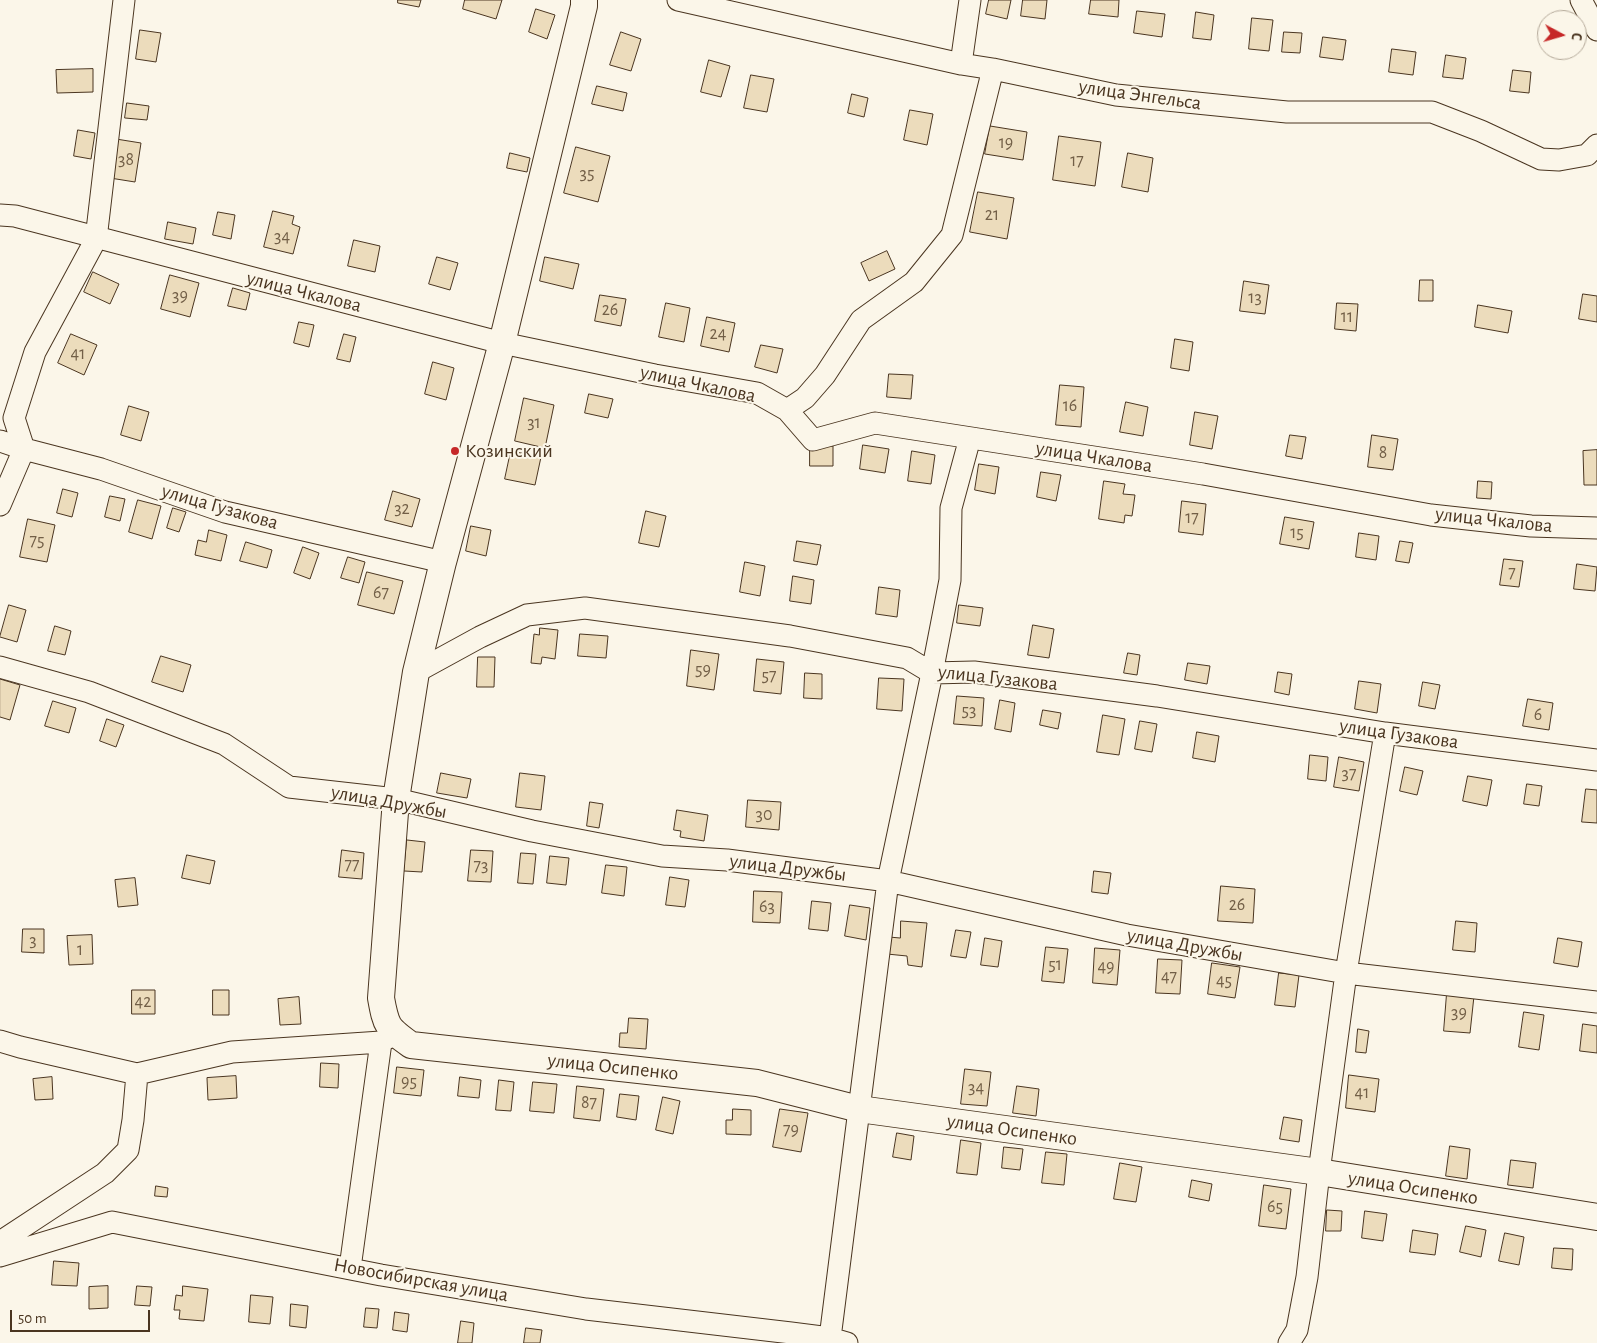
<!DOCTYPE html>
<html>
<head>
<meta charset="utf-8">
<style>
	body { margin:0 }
	#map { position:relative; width:1597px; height:1343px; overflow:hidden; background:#fbf6e9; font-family:"Alegreya Sans",sans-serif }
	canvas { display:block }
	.north { position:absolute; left:1537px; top:10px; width:50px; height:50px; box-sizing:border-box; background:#fbf6e9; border:1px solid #b4a999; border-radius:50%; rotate:96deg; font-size:14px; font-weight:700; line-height:20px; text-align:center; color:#4a3520 }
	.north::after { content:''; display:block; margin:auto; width:18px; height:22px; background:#c62828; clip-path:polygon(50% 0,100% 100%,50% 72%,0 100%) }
	.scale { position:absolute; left:10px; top:1310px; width:140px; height:22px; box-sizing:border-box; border:2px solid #4a3520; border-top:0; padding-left:6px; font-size:15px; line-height:18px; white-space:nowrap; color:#4a3520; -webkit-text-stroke:4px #fbf6e9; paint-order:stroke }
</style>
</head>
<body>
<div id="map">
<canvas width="1597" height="1343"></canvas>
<div class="north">С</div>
<div class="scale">50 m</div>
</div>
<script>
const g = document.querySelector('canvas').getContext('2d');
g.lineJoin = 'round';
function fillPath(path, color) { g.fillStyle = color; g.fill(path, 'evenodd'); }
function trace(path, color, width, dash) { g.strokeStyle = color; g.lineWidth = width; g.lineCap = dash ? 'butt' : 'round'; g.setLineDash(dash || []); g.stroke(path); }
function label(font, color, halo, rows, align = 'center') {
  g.font = font + ' "Alegreya Sans",sans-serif'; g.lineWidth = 4; g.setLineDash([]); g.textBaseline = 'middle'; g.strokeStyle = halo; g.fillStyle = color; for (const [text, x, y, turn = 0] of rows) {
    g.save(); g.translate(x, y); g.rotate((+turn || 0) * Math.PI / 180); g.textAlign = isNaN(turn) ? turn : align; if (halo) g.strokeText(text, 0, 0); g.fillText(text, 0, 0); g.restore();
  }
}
const building = new Path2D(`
	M398 0H421L419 7 398 3Z
	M465 0H502L496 19 463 9Z
	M989 0H1011L1007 19 986 14Z
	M1023 0H1047L1045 19 1021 16Z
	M1091 0H1119L1118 17 1089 14Z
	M536 9 555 15 547 39 529 32Z
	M1137 11 1165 14 1162 37 1134 33Z
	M1196 12 1214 15 1211 40 1193 38Z
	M1252 18 1273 20 1269 51 1249 49Z
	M140 30 161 33 156 62 136 59Z
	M621 32 641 39 631 71 610 65Z
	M1284 32 1302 33 1300 53 1282 52Z
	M1323 37 1346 40 1343 60 1320 57Z
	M1392 49 1416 52 1413 75 1389 72Z
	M1446 55 1466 58 1463 79 1443 77Z
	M709 60 730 66 721 97 701 92Z
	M93 69V92L57 93 56 70Z
	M1513 70 1531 72 1529 93 1510 91Z
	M751 75 774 79 767 112 744 108Z
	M597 86 627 93 623 111 592 104Z
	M852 94 868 98 864 117 848 113Z
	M127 103 149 106 147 120 125 118Z
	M910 110 933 114 927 145 904 140Z
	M990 126 1027 132 1023 160 985 154Z
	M78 130 95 133 91 159 74 156Z
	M1059 136 1101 142 1095 186 1053 180Z
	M116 139 141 143 135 182 110 178Z
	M576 147 610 156 598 202 564 193Z
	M510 153 530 158 527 172 507 168Z
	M1128 153 1153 158 1148 192 1122 187Z
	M978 192 1014 198 1007 239 970 232Z
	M273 211 294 216 292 224 300 227 293 254 264 247Z
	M218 212 235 215 231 239 213 235Z
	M168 222 196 228 193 244 165 239Z
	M354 240 380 246 375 272 348 266Z
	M887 251 895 269 869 281 861 263Z
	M437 257 458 263 450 290 429 284Z
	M545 257 579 264 573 289 540 281Z
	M93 272 119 284 110 304 84 292Z
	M170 275 199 283 190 317 161 309Z
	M1420 280H1433V301H1419Z
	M1244 281 1269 285 1265 314 1240 311Z
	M233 288 250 293 246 310 228 306Z
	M1583 294 1597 296V322L1579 319Z
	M600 295 626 299 621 326 595 321Z
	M666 303 690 308 684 342 659 337Z
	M1337 303 1358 304 1356 331 1335 329Z
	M1478 305 1512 311 1508 333 1475 327Z
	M707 317 735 323 729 352 701 346Z
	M299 322 314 325 309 347 294 343Z
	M71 334 97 345 84 375 58 363Z
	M344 334 356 337 350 362 337 359Z
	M1175 339 1193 342 1189 371 1171 368Z
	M761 345 783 349 777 373 755 367Z
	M433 362 454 368 446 400 425 394Z
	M889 374 913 375 911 399 887 397Z
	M1060 385 1084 387 1081 427 1056 425Z
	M589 394 613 399 608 418 585 413Z
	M524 398 554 405 545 448 515 441Z
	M1126 402 1148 407 1143 436 1120 432Z
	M129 406 149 412 141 441 121 435Z
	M1195 412 1218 416 1212 449 1190 445Z
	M1290 435 1306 437 1302 459 1286 456Z
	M1372 435 1398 439 1393 470 1368 467Z
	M810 445 833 446V466H810Z
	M863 445 889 449 885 473 860 469Z
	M1597 450V485H1584L1583 451Z
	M511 451 541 457 535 485 505 479Z
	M912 451 935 455 931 484 908 481Z
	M979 464 999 467 995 494 975 490Z
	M1041 472 1061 475 1056 501 1037 497Z
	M1104 481 1125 484 1123 494 1135 495 1132 516 1125 515 1124 523 1099 519Z
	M1478 481 1492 482 1491 499 1477 498Z
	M63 489 78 493 72 517 57 513Z
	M393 491 420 499 412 527 385 520Z
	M110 496 125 499 120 521 105 517Z
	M138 500 161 506 152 539 129 532Z
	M1182 501 1206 504 1203 535 1179 532Z
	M173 508 186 512 179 532 167 528Z
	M646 511 666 516 659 547 639 543Z
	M1285 517 1314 522 1309 549 1280 544Z
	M28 519 55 525 47 562 20 557Z
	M471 526 491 530 486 556 466 551Z
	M209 530 227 535 221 561 195 555 198 540 206 542Z
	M1359 533 1379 536 1376 560 1356 557Z
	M797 541 821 545 817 565 794 561Z
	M1400 541 1413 543 1409 563 1396 561Z
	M246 542 272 550 267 568 240 561Z
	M303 547 319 553 310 579 294 573Z
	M348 557 365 562 359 583 341 578Z
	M1504 559 1523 561 1519 587 1500 585Z
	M745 562 765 566 760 596 740 592Z
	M1577 564 1597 567 1595 591 1574 589Z
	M367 572 403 581 394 614 358 605Z
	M793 576 814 580 811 604 790 601Z
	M879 587 900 590 897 617 876 614Z
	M9 605 26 610 17 642 0 637Z
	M959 605 983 608 980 626 957 623Z
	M1033 625 1054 629 1049 658 1028 655Z
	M55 626 71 631 65 655 48 651Z
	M540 628 558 630 555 659 542 657 541 664 531 663 534 634 539 635Z
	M580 634 608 636 606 658 578 656Z
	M691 650 719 654 714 690 687 686Z
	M1128 653 1140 655 1137 675 1124 673Z
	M161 656 191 665 183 692 152 682Z
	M478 657H495L494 687H477Z
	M757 659 784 662 781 694 754 691Z
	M1188 663 1210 666 1207 684 1185 680Z
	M1278 672 1292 674 1289 695 1275 692Z
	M805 673 822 674V699L804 698Z
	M879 678 904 679 902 711 877 709Z
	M0 679 20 685 10 720 0 717Z
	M1359 681 1381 684 1377 713 1355 709Z
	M1423 682 1440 685 1435 709 1419 706Z
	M957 696 984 698 982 726 954 724Z
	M1528 699 1553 703 1549 730 1523 726Z
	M1000 700 1015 703 1011 732 995 729Z
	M53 701 76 708 69 733 45 726Z
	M1043 710 1061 713 1058 729 1040 725Z
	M1103 715 1125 719 1119 755 1097 752Z
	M107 719 124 725 116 747 100 741Z
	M1140 721 1157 724 1152 752 1135 749Z
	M1197 732 1219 736 1215 762 1193 758Z
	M1310 755 1328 757 1326 781 1308 779Z
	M1339 757 1364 762 1359 791 1334 787Z
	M1405 767 1423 771 1417 795 1400 791Z
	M441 773 471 779 467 798 437 793Z
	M520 773 545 776 541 810 516 807Z
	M1468 776 1492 780 1487 806 1463 801Z
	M1527 784 1542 786 1539 806 1524 804Z
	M1586 789 1597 790V823L1582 822Z
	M748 800 781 802 779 830 746 827Z
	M590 802 603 804 599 828 587 826Z
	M677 810 708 815 704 841 680 837 681 831 674 830Z
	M407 840 425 842 422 872 404 871Z
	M342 850 364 853 362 879 339 877Z
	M471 850 493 851 491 882 468 881Z
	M521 853 536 854 533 884 518 883Z
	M187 855 215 861 210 884 182 878Z
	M550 856 569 858 566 885 547 883Z
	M606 865 627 867 624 896 602 893Z
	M1094 871 1111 873 1108 894 1092 892Z
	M670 877 689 880 685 907 666 905Z
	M135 878 138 905 118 907 115 880Z
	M1221 886 1255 889 1253 923 1218 921Z
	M754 891 782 892 780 923 753 922Z
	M812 901 831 903 828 931 809 929Z
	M850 905 870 908 866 940 845 936Z
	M901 921 927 923 922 967 908 965 907 956 887 954 889 937 900 938Z
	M1456 921 1477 923 1475 952 1453 950Z
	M23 929H44V953L22 952Z
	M956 930 971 932 966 958 951 956Z
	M92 935 93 964 69 965 67 936Z
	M985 938 1002 941 998 967 981 965Z
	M1558 938 1582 942 1578 967 1554 963Z
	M1046 947 1068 949 1064 983 1042 981Z
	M1095 948 1120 950 1117 985 1093 983Z
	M1158 959 1182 960 1180 994 1156 993Z
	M1212 963 1240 967 1235 998 1208 994Z
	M1279 973 1299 975 1295 1007 1275 1005Z
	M132 990H155V1014H132Z
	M213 990H229V1015H213Z
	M1447 993 1474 996 1470 1033 1444 1031Z
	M299 997 301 1024 280 1025 278 999Z
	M1524 1012 1544 1015 1539 1050 1519 1047Z
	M629 1018 648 1019 646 1049 619 1047 620 1033H627Z
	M1583 1024 1597 1026V1053L1580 1051Z
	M1358 1029 1369 1031 1366 1053 1356 1052Z
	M321 1063 339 1064 338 1088 320 1087Z
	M397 1067 424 1070 421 1096 394 1093Z
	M965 1069 991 1072 987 1106 961 1104Z
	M1349 1075 1379 1079 1375 1112 1346 1108Z
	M236 1076 237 1098 208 1100 207 1078Z
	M52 1077 53 1099 35 1100 33 1079Z
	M460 1077 481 1080 479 1098 458 1096Z
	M499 1080 514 1082 511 1111 496 1110Z
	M533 1082 557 1084 554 1113 530 1111Z
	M577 1086 604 1089 600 1121 574 1118Z
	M1017 1086 1039 1089 1036 1116 1013 1113Z
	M620 1094 639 1096 636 1120 617 1117Z
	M663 1097 680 1101 673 1134 656 1130Z
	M733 1109 751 1110V1135L726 1134V1120H732Z
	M780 1109 808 1113 801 1152 773 1147Z
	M1284 1117 1302 1120 1299 1142 1280 1139Z
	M897 1133 914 1136 911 1160 893 1157Z
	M961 1140 981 1143 977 1175 957 1173Z
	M1450 1146 1470 1149 1467 1179 1446 1176Z
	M1004 1147 1023 1149 1020 1170 1002 1168Z
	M1046 1152 1067 1154 1064 1185 1042 1183Z
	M1511 1160 1536 1163 1533 1188 1508 1185Z
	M1120 1163 1142 1167 1136 1202 1114 1199Z
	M1192 1180 1212 1184 1209 1201 1189 1197Z
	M1264 1185 1291 1189 1286 1229 1259 1226Z
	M156 1186 168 1188 167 1197 155 1196Z
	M1327 1210 1342 1211 1341 1231H1326Z
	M1365 1211 1387 1214 1383 1241 1362 1238Z
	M1466 1226 1486 1230 1481 1257 1460 1252Z
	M1413 1230 1438 1234 1435 1255 1410 1252Z
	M1505 1233 1524 1237 1519 1265 1499 1261Z
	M1554 1248 1573 1249 1572 1270 1552 1268Z
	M54 1261 79 1263 77 1286 52 1285Z
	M108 1286V1308L89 1309V1287Z
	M137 1286 152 1287 150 1306 135 1305Z
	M183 1286 208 1289 204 1321 179 1319 180 1310H174L176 1295 182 1296Z
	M251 1295 273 1297 270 1324 249 1322Z
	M291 1304 308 1306 306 1328 290 1326Z
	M366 1308 379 1309 377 1328 364 1327Z
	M395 1312 409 1314 407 1332 393 1330Z
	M461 1321 474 1323 472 1343H458Z
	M526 1328 542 1330 540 1343H524Z`);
fillPath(building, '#ecdcbc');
trace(building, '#4a3520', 1);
const minor = new Path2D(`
	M678 0 961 64 993 69 1116 95 1287 112H1432L1481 131 1541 159 1559 160 1587 155 1597 145
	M1581 0 1597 30
	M961 64 970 0
	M0 215 15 216 502 343 655 375 757 393 787 410 813 440 875 423 1203 474 1431 515 1531 526 1597 528
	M787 410 805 398 825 375 861 320 914 282 952 235 993 69
	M0 441 24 449 101 469 225 512 443 562
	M0 505 24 449 14 418 35 352 96 239 124 0
	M0 667 89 692 224 744 289 787 396 799 532 831 662 856 727 860 888 881 1127 935 1346 973 1597 1002
	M416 672 480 637 527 615 585 608 790 636 907 658 932 673 974 672 1157 696 1385 733 1597 760
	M0 1041 20 1047 137 1074 232 1052 381 1042 395 1034
	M0 1242 105 1173 128 1150 133 1120 137 1074
	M0 1256 112 1222 381 1275 586 1309 791 1333 830 1338 847 1343
	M350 1268 381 1042
	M830 1338 888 881 932 673 950 580 951 508 970 438
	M1289 1343 1297 1330 1307 1277 1319 1172 1346 973 1385 733`);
const major = new Path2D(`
	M584 0V6L502 343 443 562 416 672 396 799 381 998C386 1026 387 1028 411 1045L757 1083 859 1109 1319 1172 1597 1217`);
trace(minor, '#4a3520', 23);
trace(major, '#4a3520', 28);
trace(minor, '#fbf6e9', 21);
trace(major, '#fbf6e9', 26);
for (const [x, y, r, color] of [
	[455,451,5,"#c62828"]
]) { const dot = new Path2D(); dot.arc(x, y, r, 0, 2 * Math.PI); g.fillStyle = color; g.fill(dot); trace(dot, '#fbf6e9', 2); }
label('18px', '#725f47', null, [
	["19",1006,143],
	["38",126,160],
	["17",1077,161],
	["35",587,174],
	["21",992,215],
	["34",282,237],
	["39",180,296],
	["13",1255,298],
	["26",610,310],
	["11",1347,317],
	["24",718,334],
	["41",78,354],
	["16",1070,406],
	["31",534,423],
	["8",1383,453],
	["32",402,509],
	["17",1192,518],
	["15",1297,533],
	["75",37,541],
	["7",1512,573],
	["67",381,593],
	["59",703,670],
	["57",769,676],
	["53",969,711],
	["6",1538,715],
	["37",1349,774],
	["30",764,815],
	["77",352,865],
	["73",481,866],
	["26",1237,905],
	["63",767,907],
	["3",33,941],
	["1",80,950],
	["51",1055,965],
	["49",1106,967],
	["47",1169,977],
	["45",1224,981],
	["42",143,1002],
	["39",1459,1013],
	["95",409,1082],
	["34",976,1088],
	["41",1362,1093],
	["87",589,1103],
	["79",791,1130],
	["65",1275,1207]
]);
label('20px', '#4a3520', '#fbf6e9', [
	["улица Энгельса",1140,95,8],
	["улица Чкалова",304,292,14],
	["улица Чкалова",698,384,12],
	["улица Чкалова",1094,457,9],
	["улица Гузакова",220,507,16],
	["улица Чкалова",1494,520,6],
	["улица Гузакова",998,678,6],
	["улица Гузакова",1399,734,8],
	["улица Дружбы",389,802,10],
	["улица Дружбы",788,868,7],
	["улица Дружбы",1185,945,10],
	["улица Осипенко",613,1067,6],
	["улица Осипенко",1012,1130,8],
	["улица Осипенко",1413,1188,9],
	["Новосибирская улица",421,1280,10]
]);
label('20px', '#4a3520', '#fbf6e9', [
	["Козинский",465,451]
], 'left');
</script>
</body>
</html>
